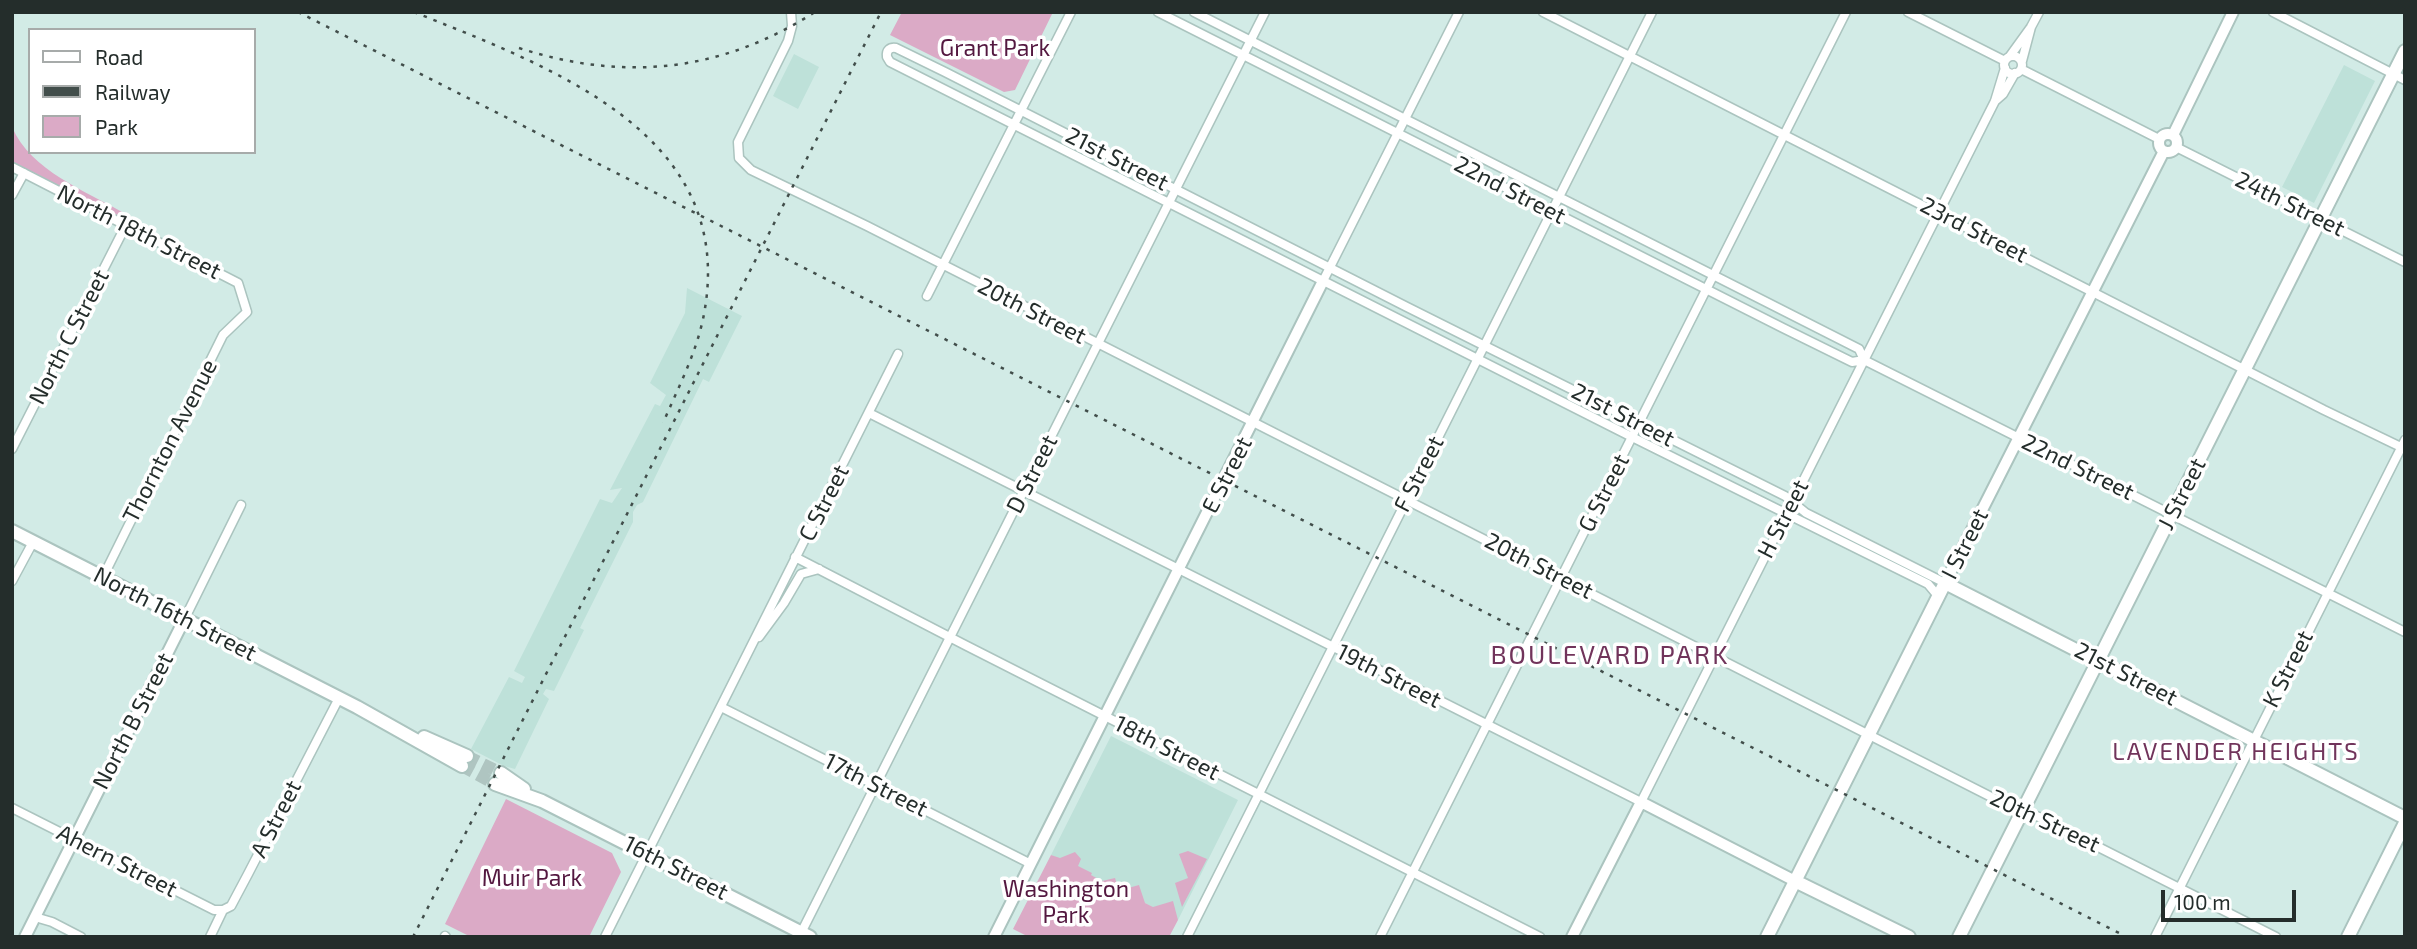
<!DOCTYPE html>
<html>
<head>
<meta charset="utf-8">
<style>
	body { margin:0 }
	#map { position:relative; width:2417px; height:949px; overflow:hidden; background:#d2ebe6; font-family:"Exo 2",sans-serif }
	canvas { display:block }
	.frame { position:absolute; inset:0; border:14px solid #242d2b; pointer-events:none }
	.legend { position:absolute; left:28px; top:28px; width:228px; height:126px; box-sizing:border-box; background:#fff; border:2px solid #a7abaa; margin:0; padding:9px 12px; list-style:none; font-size:21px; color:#242d2b }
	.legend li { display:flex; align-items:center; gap:14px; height:35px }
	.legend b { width:35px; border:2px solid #a7abaa }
	.scale { position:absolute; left:2161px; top:890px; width:135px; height:32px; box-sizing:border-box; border:4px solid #242d2b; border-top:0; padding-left:9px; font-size:21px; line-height:24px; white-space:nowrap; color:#242d2b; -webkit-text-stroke:5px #fff; paint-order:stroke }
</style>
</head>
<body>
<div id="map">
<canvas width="2417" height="949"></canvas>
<div class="frame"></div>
<ul class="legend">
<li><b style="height:9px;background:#fff"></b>Road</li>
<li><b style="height:9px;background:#424e4b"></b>Railway</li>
<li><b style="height:19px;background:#dbaac6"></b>Park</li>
</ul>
<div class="scale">100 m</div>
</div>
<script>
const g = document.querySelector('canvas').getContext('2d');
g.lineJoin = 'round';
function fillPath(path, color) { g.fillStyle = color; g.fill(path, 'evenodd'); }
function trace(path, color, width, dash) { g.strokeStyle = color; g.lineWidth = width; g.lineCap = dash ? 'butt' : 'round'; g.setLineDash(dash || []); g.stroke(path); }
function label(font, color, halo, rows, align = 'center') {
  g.font = font + ' "Exo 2",sans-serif'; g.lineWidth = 7; g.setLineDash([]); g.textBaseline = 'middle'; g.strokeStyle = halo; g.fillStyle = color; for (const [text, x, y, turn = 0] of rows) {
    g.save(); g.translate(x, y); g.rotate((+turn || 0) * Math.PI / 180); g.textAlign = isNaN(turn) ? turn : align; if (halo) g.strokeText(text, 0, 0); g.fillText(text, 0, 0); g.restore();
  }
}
fillPath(new Path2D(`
	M794 54 819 67 798 109 773 96Z
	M2344 65 2375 81 2314 203 2282 187Z
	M687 288 742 316 709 382 703 379 643 502 637 505 633 512V522L580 628 584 630 554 691 546 689 543 694 549 699 515 769 504 766 471 749 509 677 522 683 525 677 514 671 600 499 612 503 622 488 610 490 655 404 660 406 666 395 650 383 685 313Z
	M1111 736 1238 800 1178 920 1051 855Z`), '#bee1d9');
fillPath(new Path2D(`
	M902 12H1053L1015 90 1004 92 890 35Z
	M12 127C31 171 86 191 124 213L121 219 12 164Z
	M506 799 612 853 621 872 589 937H471L445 924Z
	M1188 851 1207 859 1182 907 1175 883 1188 878 1179 854Z
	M1075 852 1081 859 1078 866 1092 873 1091 875 1102 881 1115 878 1118 888 1121 890 1139 885 1145 903 1153 907 1173 901 1178 920 1169 937H1029L1013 929 1051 855 1060 858Z`), '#dbaac6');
trace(new Path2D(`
	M467 756 501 773
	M462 766 495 784`), '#afc5c1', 12, [12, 6]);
const minor = new Path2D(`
	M791 12 792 26 788 41 738 142 739 158 751 170 867 226 2009 806 2039 817 2276 937
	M1158 12 1783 328 1852 362 1864 360 2405 632
	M1194 12 1859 349 1864 360
	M1543 12 2324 410 2405 449
	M1908 12 2005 61
	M2273 12 2405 80
	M2010 56 2031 27 2039 12
	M2004 65a9 9 0 1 1 18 0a9 9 0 1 1-18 0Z
	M2022 61 2031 27
	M2021 69 2159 139
	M1995 101 2003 94 2015 73
	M2176 147 2405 262
	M12 167 238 283 247 312 223 335 103 577
	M12 195 24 173
	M1323 281 1459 12
	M927 296 1071 12
	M869 413 1641 802 1995 101 2005 68
	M12 449 126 225
	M795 557 965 645 1540 937
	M12 581 33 542
	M1938 596 1928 584 1632 437 890 62 887 57C886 50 890 47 896 48L945 72 1407 307 1785 496 1806 513 1945 583
	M184 620 241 505
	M759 637 784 603 801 574 819 569
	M721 707 1031 864
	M12 808 214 910H223
	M35 917 52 922 81 937
	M800 935 1265 12
	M445 936 446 937
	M210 937 223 910 231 906 248 874 339 698
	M605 937 898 354
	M1187 937 1652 12
	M1380 937 1846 12
	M2155 937 2405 440`);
const tertiary = new Path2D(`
	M2159 143a9 9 0 1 1 18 0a9 9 0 1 1-18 0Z
	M2173 135 2233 12
	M1945 583 2164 151
	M25 937 184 620
	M994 937 1323 281
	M1572 937 1641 802 1795 881`);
const secondary = new Path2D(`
	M1795 881 1909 937
	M1767 937 1945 583 2405 818
	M1959 937 2405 51
	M2348 937 2405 823`);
const primary = new Path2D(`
	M12 531 357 707 462 766
	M424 737 467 756
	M501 773 524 789
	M495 784 542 801 810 937`);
trace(minor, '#abc4bf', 11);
trace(tertiary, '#abc4bf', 14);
trace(secondary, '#abc4bf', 16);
trace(primary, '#abc4bf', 16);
trace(minor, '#fff', 8);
trace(tertiary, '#fff', 10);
trace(secondary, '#fff', 12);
trace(primary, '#fff', 12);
trace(new Path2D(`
	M298 12 2127 937
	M414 12C547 66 738 132 704 314 697 352 678 388 663 423
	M519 48C625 82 721 72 815 12
	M413 937 881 12`), '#424e4b', 2.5, [3.5, 7]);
label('23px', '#541840', '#fff', [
	["Grant Park",995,48],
	["Muir Park",532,878],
	["Washington",1066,889],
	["Park",1066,915]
]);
label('23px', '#242d2b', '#fff', [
	["21st Street",1117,159,27],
	["22nd Street",1510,190,27],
	["24th Street",2290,204,26],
	["23rd Street",1974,230,27],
	["North 18th Street",139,232,27],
	["20th Street",1032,311,27],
	["North C Street",69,337,-63],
	["21st Street",1623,415,27],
	["Thornton Avenue",170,441,-63],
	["22nd Street",2078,467,26],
	["D Street",1032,474,-63],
	["F Street",1419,474,-63],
	["E Street",1227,475,-63],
	["G Street",1604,493,-63],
	["J Street",2182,494,-63],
	["C Street",824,503,-63],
	["H Street",1783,519,-63],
	["I Street",1965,544,-63],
	["20th Street",1539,566,27],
	["North 16th Street",175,614,27],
	["K Street",2288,669,-63],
	["21st Street",2126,674,27],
	["19th Street",1389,676,27],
	["North B Street",133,721,-63],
	["18th Street",1167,748,27],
	["17th Street",876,785,27],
	["A Street",276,819,-63],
	["20th Street",2045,821,25],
	["Ahern Street",117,861,27],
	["16th Street",676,868,27]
]);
g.letterSpacing = '2px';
label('24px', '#71345b', '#fff', [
	["LAVENDER HEIGHTS",2236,752]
]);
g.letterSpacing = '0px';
g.letterSpacing = '2px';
label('26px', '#71345b', '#fff', [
	["BOULEVARD PARK",1610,655]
]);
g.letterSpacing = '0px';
</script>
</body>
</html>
